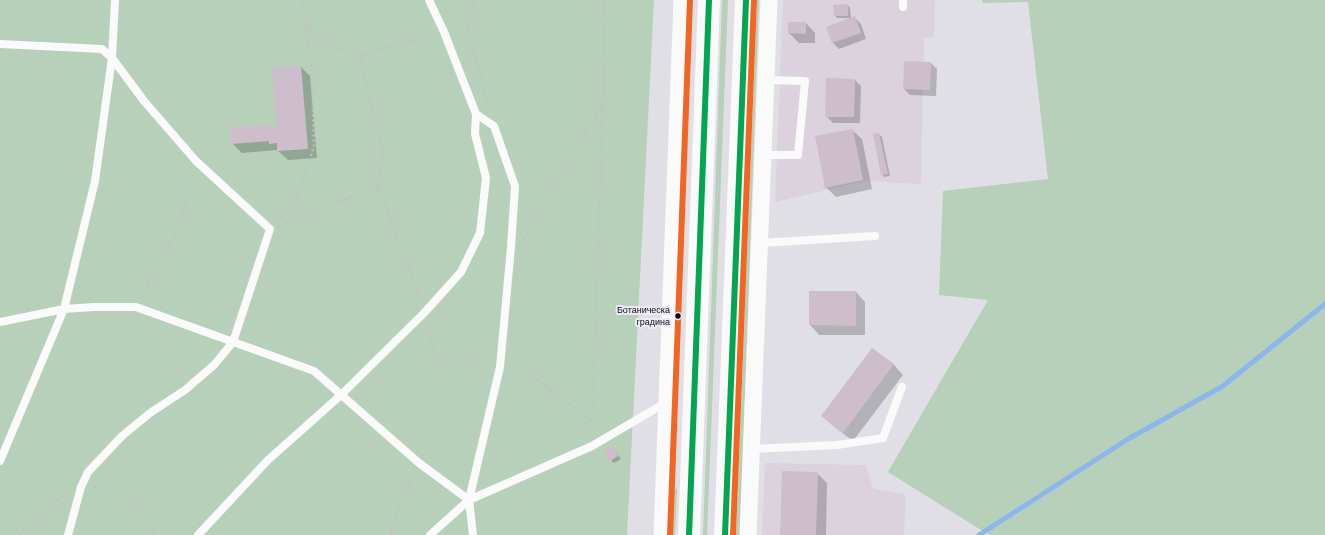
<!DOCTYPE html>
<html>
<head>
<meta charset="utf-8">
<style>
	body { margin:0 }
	canvas { display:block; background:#e0dfe5 }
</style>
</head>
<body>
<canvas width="1325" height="535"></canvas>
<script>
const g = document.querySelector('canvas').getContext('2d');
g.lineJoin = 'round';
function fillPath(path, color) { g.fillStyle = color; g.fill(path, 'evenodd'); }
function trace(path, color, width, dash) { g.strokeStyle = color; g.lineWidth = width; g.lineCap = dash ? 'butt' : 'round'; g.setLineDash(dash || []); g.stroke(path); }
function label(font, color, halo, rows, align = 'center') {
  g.font = font + ' Helvetica,sans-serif'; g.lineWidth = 4; g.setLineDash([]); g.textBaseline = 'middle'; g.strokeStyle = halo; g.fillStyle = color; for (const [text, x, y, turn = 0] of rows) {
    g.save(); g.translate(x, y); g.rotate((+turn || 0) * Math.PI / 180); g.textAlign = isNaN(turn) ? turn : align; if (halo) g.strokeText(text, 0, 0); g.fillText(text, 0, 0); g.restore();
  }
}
fillPath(new Path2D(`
	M783 0H935L934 37H924L921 184 866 181 775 202Z
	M765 463 866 465 873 488 906 495 904 535H762Z`), '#dbd2de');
fillPath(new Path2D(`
	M0 0H654L627 535H0Z
	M722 0H728L707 535H703Z
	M754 0H759L740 535H734Z
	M982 0H1325V535H989L888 472 988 300 939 295 943 191 1048 179 1028 2 983 3Z
	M669 487 677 489 675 535H668Z`), '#b7d0ba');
fillPath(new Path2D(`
	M848 5 850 8 851 18H837L835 15Z
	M854 17 861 24 866 39 839 49 833 43 827 27Z
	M789 23H806L815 33V43H799L789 33Z
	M931 63 937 69 936 96 910 95 904 89Z
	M301 67 310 76 317 158 288 160 277 150 242 153 232 143 269 126 271 128 278 127Z
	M855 80 861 86 860 123H833L826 116Z
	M852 130 862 139 872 189 836 197 826 187Z
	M879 134 882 137 890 176 884 177 882 174Z
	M810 292H856L865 302V335H819L810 325Z
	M872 349 894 365 903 375 853 441 832 425 822 416Z
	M612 447 621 459 614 463 611 460Z
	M817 473 827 483 826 535H781Z`), '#0003');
trace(new Path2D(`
	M979 535 1128 439 1223 386 1325 304`), '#8bb7ec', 5);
fillPath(new Path2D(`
	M848 4V16H834L833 5Z
	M855 16 861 33 832 43 826 27Z
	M788 22H806V34L788 33Z
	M904 61 931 62 930 90 903 89Z
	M301 66 308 149 277 151V143L269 144V141L231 144 230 127 269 125V127L277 126 272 68Z
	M826 78 855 79 854 117H825Z
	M853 129 863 180 825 188 815 136Z
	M879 133 888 174 881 175 873 134Z
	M809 291H856V326L809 325Z
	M872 348 894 364 843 433 821 416Z
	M612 446 618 456 610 461 604 451Z
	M782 471 818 472 816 535H780Z`), '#cebecc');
trace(new Path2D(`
	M474 0 468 30 489 108
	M306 25 324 43 360 55
	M378 186 383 153 360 55 433 35
	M277 221 296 201 314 146 312 76 306 25 301 0
	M280 225 378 186 421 300
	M523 239 527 235 603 103 604 0
	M142 296 180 224 193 174
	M428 326C430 335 431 345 434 353 445 379 473 361 490 354
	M512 363 523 369 593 422
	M592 432 603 103
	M93 487C112 487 133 500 143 516 147 522 151 529 155 535
	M20 535 59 499 66 495
	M391 535C395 513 404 494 414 474`), '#c1c0c2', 2.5, [2, 3]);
trace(new Path2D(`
	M429 0 444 32 476 114 494 126 515 186 511 247 500 367 469 500 473 535
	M903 0V7
	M0 44 102 49 112 58 144 101 196 161 270 229 233 342 214 365 185 390 150 413 122 436 88 472 81 487 68 535
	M763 155H798L805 81 766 80
	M760 243 875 236
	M0 322 64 309 94 307H136L314 371 419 463 469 500
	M751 449 837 445 883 438 902 387
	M0 461 64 309 95 181 112 58 115 0
	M198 535 268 460 341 395 425 312 461 272 480 233 486 178 475 134 476 114
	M430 535 469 500 592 446 667 402`), '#fafafb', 8);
trace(new Path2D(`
	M662 535 682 0
	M748 535 769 0`), '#fafafb', 17);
trace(new Path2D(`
	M689 535 709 0
	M725 535 746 0`), '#fafafb', 22);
trace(new Path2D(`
	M689 535 709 0
	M725 535 746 0`), '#00a651', 6);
trace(new Path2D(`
	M670 535 690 0
	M733 535 754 0`), '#f26522', 6);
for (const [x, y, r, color] of [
	[678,316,3.5,"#0e0e11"]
]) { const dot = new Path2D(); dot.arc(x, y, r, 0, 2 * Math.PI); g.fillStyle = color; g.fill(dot); trace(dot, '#ebeaf5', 1.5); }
label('9px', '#0e0e11', '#ebeaf5', [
	["Ботаническа",670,311],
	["градина",670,323]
], 'right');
</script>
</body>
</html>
